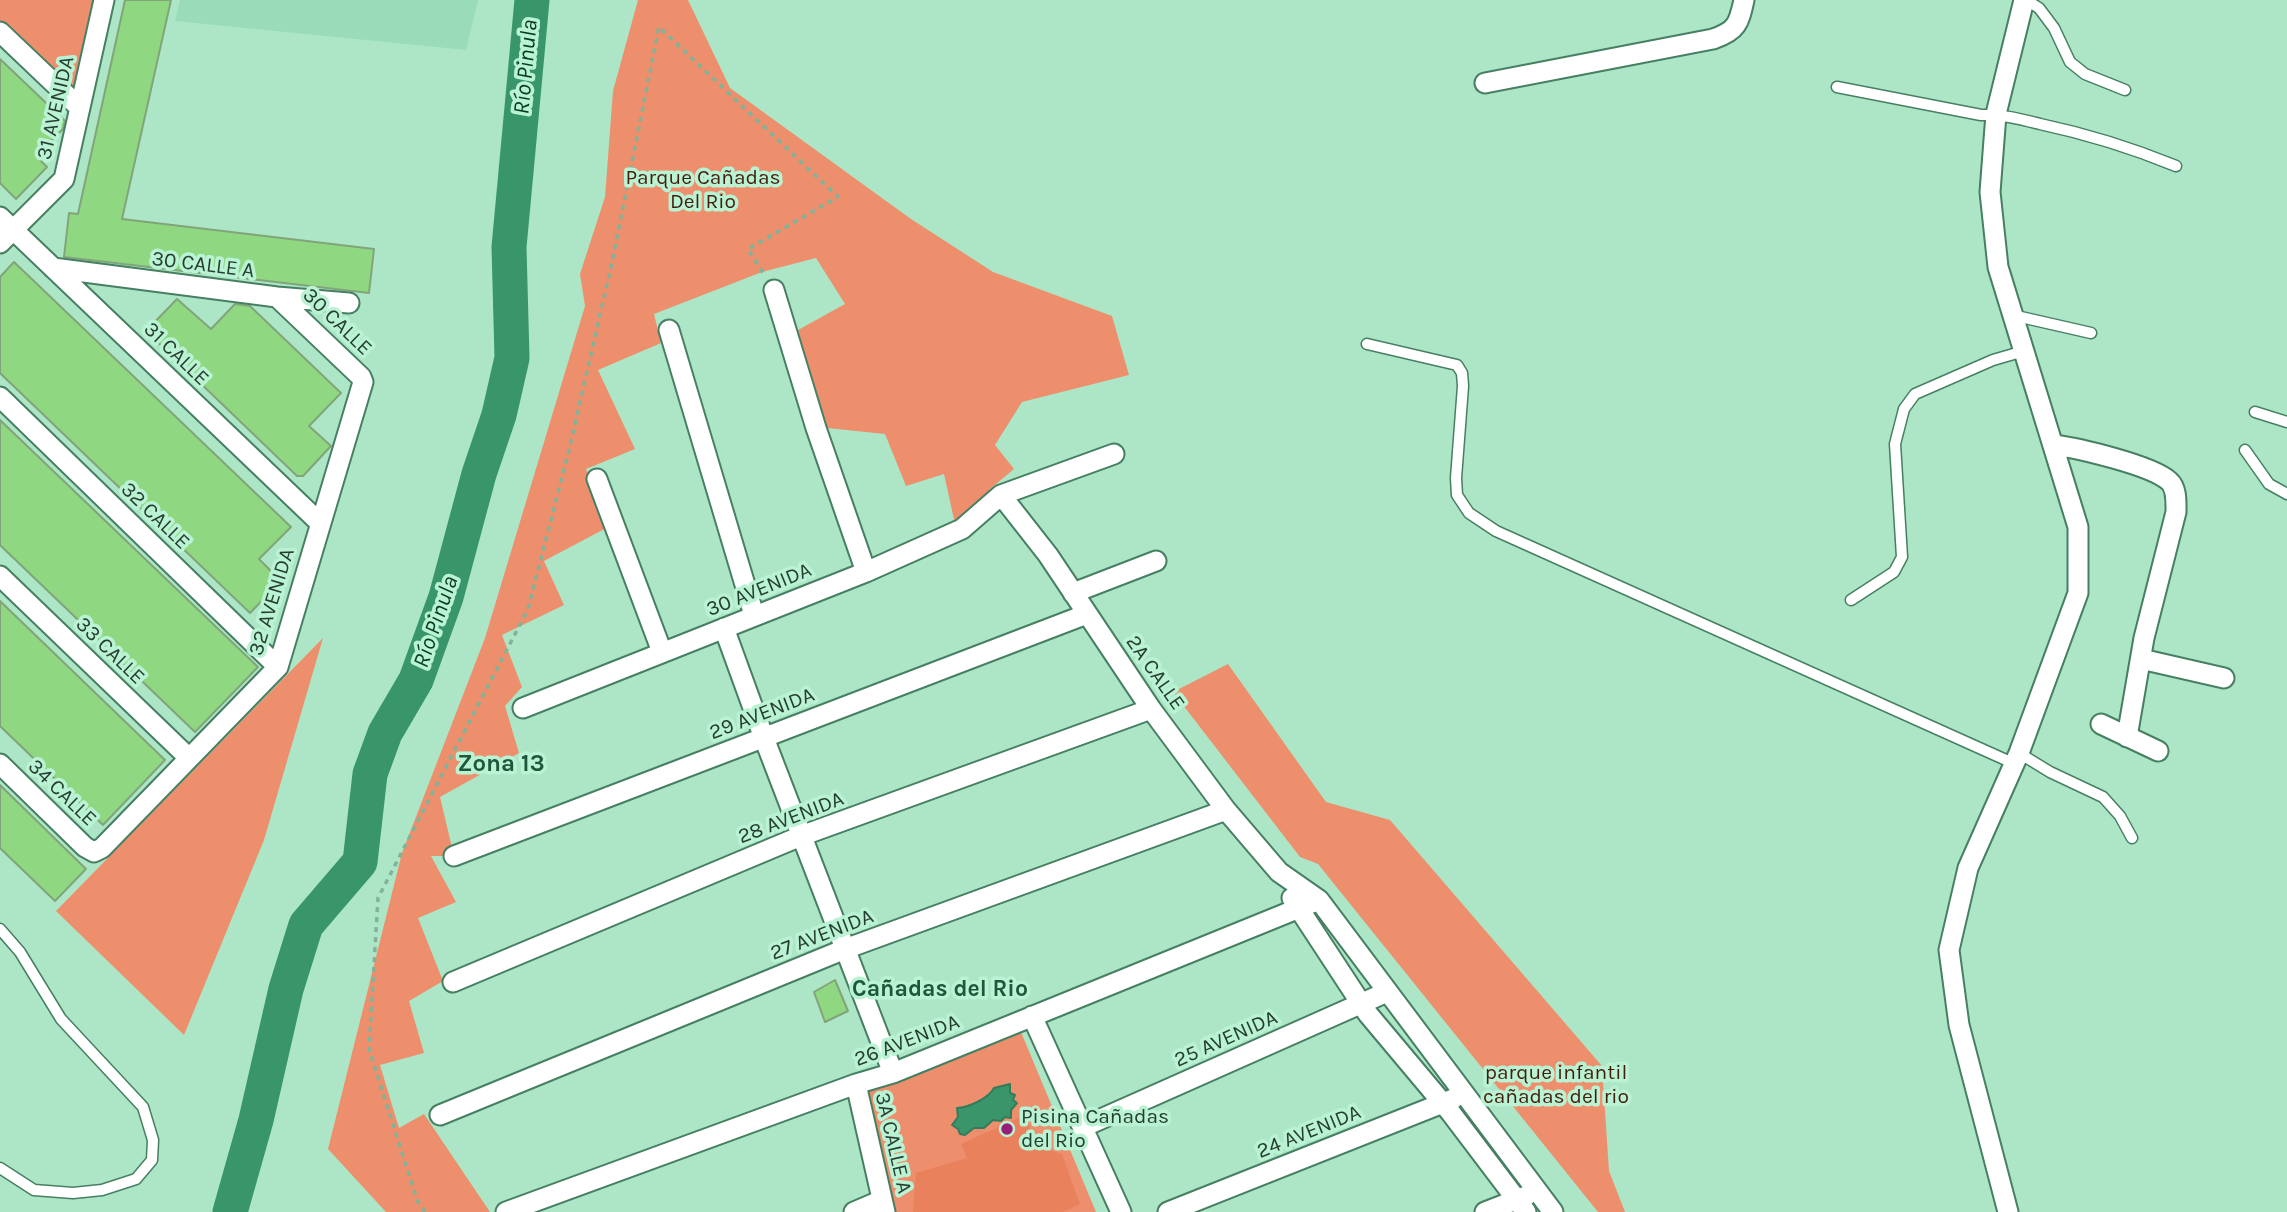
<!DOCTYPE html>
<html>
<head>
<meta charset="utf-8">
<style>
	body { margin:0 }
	canvas { display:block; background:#ace6c6 }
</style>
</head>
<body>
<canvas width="2287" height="1212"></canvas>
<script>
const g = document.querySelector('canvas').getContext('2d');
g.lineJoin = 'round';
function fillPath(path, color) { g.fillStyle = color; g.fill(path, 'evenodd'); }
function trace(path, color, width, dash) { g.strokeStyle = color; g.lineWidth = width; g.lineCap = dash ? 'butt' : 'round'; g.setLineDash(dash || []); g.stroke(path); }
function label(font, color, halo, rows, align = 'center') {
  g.font = font + ' Karla,sans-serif'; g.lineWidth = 7; g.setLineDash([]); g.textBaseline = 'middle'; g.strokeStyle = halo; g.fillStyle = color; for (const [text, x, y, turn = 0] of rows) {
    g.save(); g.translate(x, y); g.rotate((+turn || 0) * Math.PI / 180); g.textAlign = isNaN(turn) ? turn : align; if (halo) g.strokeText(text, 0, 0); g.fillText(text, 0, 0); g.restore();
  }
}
fillPath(new Path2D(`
	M180 0H478L466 50 175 21Z`), '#9adcb9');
fillPath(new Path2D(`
	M0 0H104L80 108 0 32Z
	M638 0H688L730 88 911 219 993 272 1112 316 1129 375 1022 402 995 445 1014 469 990 489 973 514 955 524 944 474 906 486 885 434 818 427 798 330 845 304 816 258 762 272 654 314 661 343 598 370 635 449 586 469 610 526 544 561 564 605 502 635 522 687 505 706 519 753 440 797 454 856H431L456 902 418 918 443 981 409 1001 424 1053 380 1065 399 1128 424 1114 490 1212H386L328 1149 402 853 485 638 585 306 580 274 605 197 613 91Z
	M323 638 264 840 184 1035 56 911Z
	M1228 664 1326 802 1390 820 1602 1066 1609 1171 1625 1212H1598L1318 864 1300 857 1173 692Z
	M1021 1032 1096 1212H881L858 1085Z`), '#ed8f6d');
fillPath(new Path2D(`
	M1025 1115 1038 1147 1062 1154 1080 1204 1063 1212H913L916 1173 967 1158 961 1144Z`), '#e9815c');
const water = new Path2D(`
	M1010 1084V1093L1015 1095 1013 1100 1017 1103 1011 1110V1118L1005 1117 1001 1121 993 1120 984 1128H974L965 1135 960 1134 958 1129 952 1125 958 1117 957 1108C968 1108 989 1098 994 1088Z`);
fillPath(water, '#39966b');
trace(water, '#337c5a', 2);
trace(new Path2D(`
	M230 1212 256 1120 286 989 306 925 360 862 370 774 385 733 416 680 446 597 479 474 499 415 512 358 509 247 532 0`), '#39966b', 35);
const building = new Path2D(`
	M125 0H171L122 219 374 249 369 293 64 257 69 213 78 214Z
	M0 59 65 121 63 129 36 156 47 167 16 199 0 183Z
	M14 262 291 527 259 559 281 581 250 613 0 373V277Z
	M177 299 211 329 235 304 250 306 341 393 309 426 331 446 303 476H297L146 331Z
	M0 420 258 667 195 732 0 545Z
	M0 601 165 760 103 825 0 726Z
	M0 785 86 869 55 901 0 848Z
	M835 980 848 1011 825 1022 814 992Z`);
fillPath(building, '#8fd881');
trace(building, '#81a57a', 2);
const service = new Path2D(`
	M2026 0 2039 8 2054 28 2070 62 2085 74 2125 90
	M1837 87 1981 115C2001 114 2020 119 2040 124 2087 134 2132 148 2176 166
	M2012 315 2091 333
	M1367 344 1457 365 1462 373 1463 386 1456 478 1457 495 1469 513 1496 531 2015 764
	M2255 412 2287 422
	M2245 450 2269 484 2287 494
	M1851 600 1894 572 1902 557 1895 444 1904 409 1915 394 1993 360 2024 351
	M2019 753 2050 772 2103 797 2120 816 2132 838
	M0 929 20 952 61 1019 143 1107 153 1140 152 1160 136 1179 102 1190 73 1193 34 1190 0 1168`);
const minor = new Path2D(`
	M0 32 80 108
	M1485 83 1713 39C1737 31 1739 23 1744 0
	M0 217 320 523
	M0 243 64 179 104 0
	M53 268 277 297 349 303
	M774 290 816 428 866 572
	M669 330 754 615
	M0 397 278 667
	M2053 445C2078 448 2151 465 2169 481 2177 488 2176 502 2176 512L2144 638 2127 737
	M597 479 662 652
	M1001 495 1048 555 1151 709 1226 810 1279 872 1319 900 1553 1212
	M0 576 189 758
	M1073 593 1156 561
	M724 628 764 738 893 1073
	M2141 659 2224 678
	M523 708 866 572 962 529 1001 495 1114 454
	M2101 724 2158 751
	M0 764 85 847 94 852 102 848 278 667 363 382 361 377 277 297
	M454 856 1087 614
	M1292 898 1368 1014 1451 1113 1526 1212
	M453 982 801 836 1151 709
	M1032 1016 1121 1212
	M856 1084 885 1212
	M440 1115 845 949 1226 810
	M1083 1127 1387 992
	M506 1212 856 1084 893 1073 1319 900
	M854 1212 882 1200
	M1168 1212 1453 1099
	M1485 1212 1526 1196
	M2008 1212 1959 1025 1949 950 1968 868 2019 753 2078 593V527L1998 267 1990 192 1996 114 2024 0`);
trace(service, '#477f62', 13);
trace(minor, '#477f62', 23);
trace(new Path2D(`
	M425 1212 417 1200 369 1049 378 898 528 609 569 450 611 267 659 27 838 197 748 249 765 276`), '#82b298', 3.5, [5, 5]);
trace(service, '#fff', 10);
trace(minor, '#fff', 19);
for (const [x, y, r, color] of [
	[1007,1129,7,"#971e79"]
]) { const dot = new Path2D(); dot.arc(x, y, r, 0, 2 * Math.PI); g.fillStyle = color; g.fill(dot); trace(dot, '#b9f3d3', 2.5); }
label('21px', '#263e31', '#b9f3d3', [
	["31 AVENIDA",56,108,-77],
	["30 CALLE A",203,265,7],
	["30 CALLE",337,322,44],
	["31 CALLE",176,354,44],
	["32 CALLE",155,516,44],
	["30 AVENIDA",759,590,-22],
	["32 AVENIDA",272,602,-73],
	["33 CALLE",110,651,44],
	["2A CALLE",1155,673,55],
	["29 AVENIDA",762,714,-21],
	["34 CALLE",62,793,44],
	["28 AVENIDA",791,818,-21],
	["27 AVENIDA",822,935,-21],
	["25 AVENIDA",1226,1039,-24],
	["26 AVENIDA",907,1041,-21],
	["24 AVENIDA",1309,1132,-22],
	["3A CALLE A",893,1143,77]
]);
label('21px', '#451d0d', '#b9f3d3', [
	["Parque Cañadas",703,178],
	["Del Rio",703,202],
	["parque infantil",1556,1073],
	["cañadas del rio",1556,1097]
]);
label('21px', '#263e31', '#b9f3d3', [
	["Pisina Cañadas",1021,1117],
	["del Rio",1021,1141]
], 'left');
label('italic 23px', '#063c26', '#b9f3d3', [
	["Río Pinula",526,67,-85],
	["Río Pinula",436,622,-71]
]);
label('bold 23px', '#1f573d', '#b9f3d3', [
	["Cañadas del Rio",940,989]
]);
label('bold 24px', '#1f573d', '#b9f3d3', [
	["Zona 13",501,764]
]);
</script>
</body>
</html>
